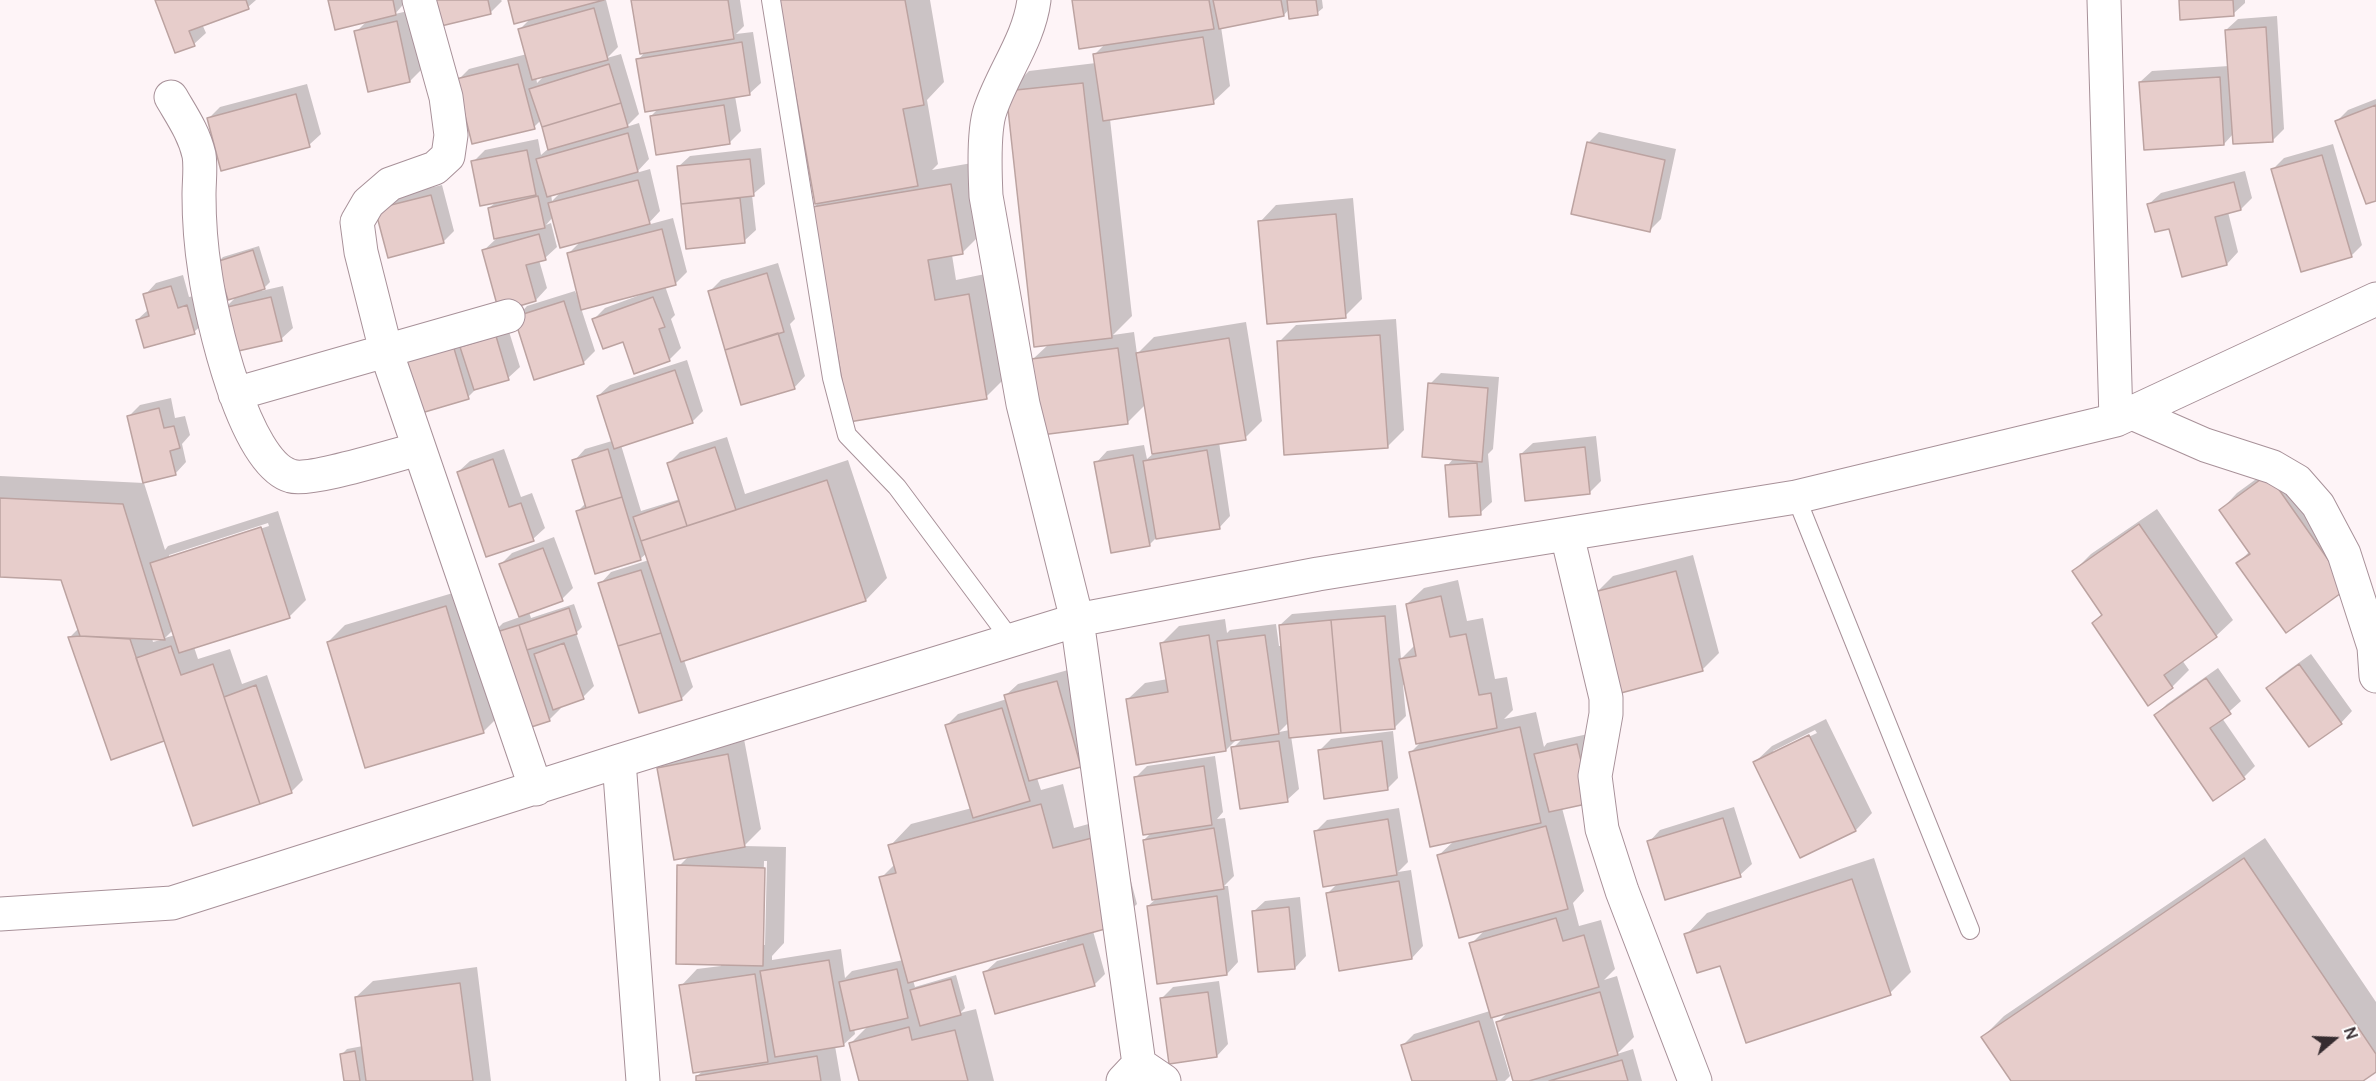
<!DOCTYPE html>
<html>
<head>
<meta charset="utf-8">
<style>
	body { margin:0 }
	#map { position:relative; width:2376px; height:1081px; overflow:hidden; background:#fef4f7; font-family:Manrope,sans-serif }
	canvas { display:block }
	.north { position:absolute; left:2304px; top:1009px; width:60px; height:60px; -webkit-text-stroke:4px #fff; paint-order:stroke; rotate:71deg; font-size:16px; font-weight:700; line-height:24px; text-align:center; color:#362c30 }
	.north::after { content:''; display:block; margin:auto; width:21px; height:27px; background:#362c30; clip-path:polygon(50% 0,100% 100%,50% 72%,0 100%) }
</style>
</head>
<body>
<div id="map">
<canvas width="2376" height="1081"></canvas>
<div class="north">N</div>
</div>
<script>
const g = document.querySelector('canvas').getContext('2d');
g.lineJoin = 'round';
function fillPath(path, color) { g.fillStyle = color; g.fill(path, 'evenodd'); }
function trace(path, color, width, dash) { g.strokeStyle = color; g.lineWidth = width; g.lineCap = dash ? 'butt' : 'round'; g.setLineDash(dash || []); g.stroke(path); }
fillPath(new Path2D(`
	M156 0H256L248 7 202 24 206 33 194 44Z
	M330 0H407L395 14 408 11 421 70 410 81 356 32 367 21Z
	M432 0H501L502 1 490 13Z
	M510 0H606L618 47 607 58 621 54 639 114 626 127 639 123 649 159 636 173 650 169 660 211 647 225 673 218 687 272 675 284 665 286 675 315 671 319 681 348 669 360 624 341 594 319 605 308 640 295V293L581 308 595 351 583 363 516 318 527 306 575 291 578 298 580 297 569 253 581 241 553 217 546 225 551 223 557 247 545 258 539 260 547 288 536 300 483 251 496 239 489 208 496 202 473 162 485 150 538 139 541 155 549 148 541 120 534 127 458 80 469 69 527 54 520 29 531 18ZM546 74 537 83 536 77ZM562 191 552 201 551 194Z
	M633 0H740L744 26 736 34 753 32 761 83 749 94 735 96 741 131 729 143 651 116 659 108 638 60 646 51Z
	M780 0H930L944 82 927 100 938 164 932 170 972 163 984 231 962 253 952 255 956 280 990 273 1007 376 986 397 813 208 819 202Z
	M1074 0H1322L1323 8 1317 13 1289 9 1284 15 1221 27 1230 86 1213 102 1110 119 1132 316 1113 335 1134 332 1137 354 1154 337 1246 322 1262 421 1245 438 1219 442 1230 516 1219 528 1156 538 1149 545 1096 463 1107 451 1144 445 1147 459 1154 453 1146 404 1127 423 1032 360 1049 344 1008 92 1029 71 1096 63 1094 55 1106 43Z
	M2181 0H2245V3L2233 14Z
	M2277 16 2284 129 2273 140 2233 134 2224 144 2140 82 2152 71 2229 66 2226 30 2238 19Z
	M307 84 321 134 309 145 208 119 220 107Z
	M2376 99V199L2337 121 2348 110Z
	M1599 132 1676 149 1661 219 1650 230 1588 143Z
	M2333 144 2362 245 2351 256 2272 170 2284 158Z
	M761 148 765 184 752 195 756 230 744 241 687 247 678 167 690 156Z
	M2245 171 2252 198 2241 209 2228 212 2238 252 2227 264 2170 227 2149 204 2161 193Z
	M442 185 454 231 443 242 389 256 388 198Z
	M1353 198 1362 299 1345 316 1260 222 1276 205Z
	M259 246 270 282 261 291 283 286 293 328 281 339 225 308 237 296 218 262 223 257Z
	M778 263 795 319 790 324 805 376 794 388 709 292 721 280Z
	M183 275 189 297 199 295 206 321 194 332 137 320 149 309 145 295 156 283Z
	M1396 319 1404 430 1387 447 1279 342 1296 325Z
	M507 325 520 367 508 378 478 387 468 397 404 360Z
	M687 360 703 411 692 422 621 445 641 511 680 499 668 464 680 452 727 437 745 494 848 460 887 578 866 600 684 660 693 687 682 698 640 711 600 584 611 572 649 560 647 553 640 559 578 511 586 503 574 461 585 449 612 441 598 396 610 385Z
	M1441 373 1499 377 1493 449 1488 454 1492 502 1480 513 1447 466 1454 458 1430 384Z
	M171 398 175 418 185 416 190 435 182 444 186 462 175 474 128 417 140 405Z
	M1596 436 1601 481 1589 493 1521 454 1533 443Z
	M504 449 521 497 532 493 545 528 533 539 458 472 470 461Z
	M2285 458 2364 570 2238 563 2250 551 2221 510 2237 493Z
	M0 476 144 483 165 550 168 546 278 511 306 600 290 616 194 647 198 659 230 649 242 684 267 675 303 780 292 791 194 824 165 739 111 758 70 637 79 628 62 579 0 576ZM268 523 269 526 169 558V555ZM173 630 175 635 165 638ZM152 638 164 639 153 642Z
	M2157 509 2233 620 2216 636 2182 660 2189 670 2172 687 2094 623 2103 613 2074 571 2091 554Z
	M554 537 573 588 562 599 529 612 531 618 574 604 582 627 576 633 594 686 583 697 560 706 561 708 549 720 492 634 503 623 520 617 500 565 512 553Z
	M1693 555 1719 653 1702 670 1596 593 1613 576Z
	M1458 580 1467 621 1483 618 1495 679 1507 677 1513 710 1504 719 1536 712 1544 747 1547 743 1588 734 1602 790 1562 808 1584 891 1573 903 1579 926 1601 920 1615 969 1604 980 1617 976 1634 1037 1617 1054 1633 1049 1642 1081H1530L1533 1078 1514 1081 1497 1023 1509 1011 1492 1016 1510 1076 1505 1081H1413L1403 1045 1414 1034 1490 1011 1471 944 1485 930 1439 855 1454 841 1410 753 1422 741 1405 684 1403 685 1406 716 1395 727 1291 736 1299 789 1287 800 1233 748 1243 738 1237 739 1226 750 1128 699 1145 683 1168 679 1162 643 1179 626 1225 619 1227 633 1230 630 1276 624 1279 646H1282L1280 625 1292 614 1396 605 1401 659 1415 645 1407 604 1424 588ZM1289 722 1290 730 1279 732Z
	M463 590 500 715 483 732 328 642 345 625Z
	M2311 654 2352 711 2341 723 2268 688 2279 677Z
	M2218 668 2241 701 2222 718 2255 766 2244 777 2214 799 2156 715 2167 704Z
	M1068 670 1091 754 1080 766 1037 778 1041 790 1063 784 1074 828 1114 817 1137 904 1115 925 1093 931 1105 974 1094 985 985 972 997 961 1067 941V938L913 980 915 987 956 975 965 1008 960 1013 976 1009 994 1081H860L851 1043 869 1025 854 1028 855 1034 843 1045 835 1046 841 1081H698L697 1076 704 1070 681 986 697 969 721 966V964L679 866 689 856 659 768 675 751 744 739 761 829 744 846 786 847 784 943 772 956V960L841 949 845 978 852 971 903 960 881 878 895 864 890 846 911 824 972 808 947 725 958 714 1007 699 1006 695 1018 684ZM764 861H767L765 945H762Z
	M1826 719 1872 813 1856 830 1801 856 1755 762 1772 746ZM1815 730 1817 733 1773 754V751Z
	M1393 731 1398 778 1387 789 1319 751 1331 739Z
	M1215 756 1223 812 1217 819 1225 818 1234 876 1224 886H1228L1238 962 1227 974 1148 906 1157 898 1144 840 1152 832 1136 777 1147 766Z
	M1734 807 1752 864 1740 875 1649 842 1660 830Z
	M1399 808 1408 862 1398 872 1411 870 1423 946 1412 958 1328 893 1338 883 1316 831 1327 820Z
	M2265 838 2376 1002V1070L2360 1081H2013L1983 1037 2004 1016Z
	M1874 858 1911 972 1890 993 1721 964 1686 935 1707 913Z
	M1300 897 1306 956 1295 968 1253 912 1265 901Z
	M477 967 491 1081H346L342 1054 347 1049 363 1046 356 997 373 981Z
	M1219 981 1228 1044 1217 1056 1161 999 1173 987Z`), '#0003');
const building = new Path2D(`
	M155 0H246L249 9 189 31 195 46 175 53Z
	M328 0H393L396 15 335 30Z
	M431 0H488L491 14 437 27Z
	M508 0H604L514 24Z
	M631 0H728L734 39 640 54Z
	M779 0H905L924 105 903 109 918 186 815 204Z
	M1072 0H1209L1214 29 1079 49Z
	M1213 0H1281L1284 16 1219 29Z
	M1287 0H1316L1318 15 1289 19Z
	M2179 0H2233L2234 16 2180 20Z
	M594 8 608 60 532 80 518 29Z
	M397 21 410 82 368 92 354 31Z
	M2266 27 2273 142 2233 144 2225 30Z
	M1203 37 1214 104 1103 121 1093 54Z
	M742 42 750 95 645 112 636 59Z
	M518 64 535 129 472 144 456 79Z
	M609 64 621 103 542 127 529 89Z
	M2220 77 2224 145 2144 150 2139 82Z
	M1083 83 1112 338 1034 347 1006 91Z
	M296 94 310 147 221 171 207 118Z
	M621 103 628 127 548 150 542 127Z
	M724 105 730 144 656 155 650 116Z
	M2376 105V201L2366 204 2335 121Z
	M628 133 638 172 547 197 536 159Z
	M1587 142 1665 160 1650 232 1571 214Z
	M527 150 536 195 480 206 471 161Z
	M2322 155 2352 257 2301 272 2271 169Z
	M750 159 754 196 681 204 677 166Z
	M638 180 650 224 560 248 548 203Z
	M2234 182 2241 210 2215 217 2227 265 2182 277 2169 229 2155 232 2147 204Z
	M951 184 963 254 928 260 935 300 969 294 987 399 849 422 812 207Z
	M431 195 444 243 388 258 375 209Z
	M538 196 545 228 494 239 488 208Z
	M740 198 745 243 686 249 681 204Z
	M1336 214 1346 318 1267 324 1258 221Z
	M662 229 676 285 581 310 567 253Z
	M539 234 546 260 526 265 536 301 499 312 482 250Z
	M253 250 265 289 228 300 216 262Z
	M767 273 784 332 725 350 708 291Z
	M171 286 178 308 187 305 195 334 144 348 136 320 149 316 143 294Z
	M271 297 282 341 234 352 223 308Z
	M653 297 665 327 659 329 670 361 634 374 623 342 603 349 592 319Z
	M564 301 584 364 534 380 514 317Z
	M778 333 795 389 741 405 725 350Z
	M1380 335 1388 448 1284 455 1277 341Z
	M496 336 509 380 474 390 460 347Z
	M1229 338 1246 440 1152 454 1136 353Z
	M453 345 469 399 418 414 402 360Z
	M1118 348 1128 424 1041 435 1031 359Z
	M675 370 693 423 614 449 597 396Z
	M1428 383 1488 388 1482 462 1422 457Z
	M159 408 164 428 174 426 180 448 170 451 176 475 143 483 127 416Z
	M715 447 736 510 687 526 667 463Z
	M1585 447 1590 494 1525 501 1520 454Z
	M608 449 622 497 586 508 572 460Z
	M1207 450 1220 529 1156 539 1143 461Z
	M1133 455 1150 546 1111 553 1094 462Z
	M493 459 509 507 521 503 534 541 486 557 457 472Z
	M1477 463 1481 515 1449 517 1445 465Z
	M2268 474 2348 588 2286 633 2236 563 2250 554 2219 510Z
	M827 480 866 601 681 662 641 541Z
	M622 497 641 560 595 574 576 511Z
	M0 498 123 504 165 640 80 636 61 580 0 577Z
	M679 501 687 526 641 541 633 517Z
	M2139 524 2217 637 2164 675 2173 688 2148 706 2092 623 2102 615 2072 571Z
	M261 527 290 618 179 653 150 563Z
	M543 548 563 601 519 617 499 564Z
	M641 570 661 633 618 646 598 583Z
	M1676 571 1703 671 1621 693 1594 592Z
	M1441 596 1450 637 1466 634 1479 695 1491 693 1497 728 1416 744 1399 659 1416 656 1406 604Z
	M446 606 484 733 365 768 327 642Z
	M569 608 577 634 527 650 519 625Z
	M1385 616 1395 729 1341 733 1331 620Z
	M1331 620 1341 733 1289 738 1279 625Z
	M519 625 550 721 522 730 490 634Z
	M661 633 682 700 639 713 618 646Z
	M1209 635 1226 751 1136 765 1126 699 1168 692 1160 643Z
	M1265 635 1279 734 1231 741 1217 641Z
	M80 636 130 639 164 741 111 760 68 637Z
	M564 643 584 699 553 710 534 654Z
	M171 646 181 675 213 664 260 804 193 826 136 658Z
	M2299 664 2342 724 2309 747 2266 688Z
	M2206 678 2231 714 2210 728 2245 779 2213 801 2154 715Z
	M1057 681 1081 767 1029 781 1004 695Z
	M256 685 292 793 260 804 224 697Z
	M1002 708 1030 801 973 818 945 725Z
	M1520 727 1541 823 1430 847 1409 752Z
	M1809 735 1856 831 1800 858 1753 762Z
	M1279 741 1288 802 1240 809 1231 747Z
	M1382 741 1388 790 1324 799 1318 750Z
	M1577 744 1591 803 1549 812 1534 754Z
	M728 754 745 847 674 860 657 768Z
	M1204 766 1212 825 1143 835 1134 777Z
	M1041 804 1053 848 1092 838 1116 926 908 983 879 877 896 873 888 845Z
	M1723 818 1741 877 1665 900 1647 841Z
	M1388 819 1397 875 1323 887 1314 831Z
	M1546 826 1568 909 1459 938 1437 855Z
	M1214 828 1224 889 1152 900 1143 840Z
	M2244 858 2376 1054V1072L2363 1081H2011L1981 1037Z
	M677 865 765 868 763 966 676 964Z
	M1852 879 1891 995 1746 1043 1720 966 1697 973 1684 934Z
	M1399 881 1412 959 1339 971 1326 893Z
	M1217 896 1227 975 1157 984 1147 906Z
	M1289 907 1295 969 1258 972 1252 911Z
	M1556 918 1563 941 1584 935 1599 987 1491 1018 1469 943Z
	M1083 944 1095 986 995 1014 983 972Z
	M829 960 844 1046 775 1057 760 971Z
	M897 969 908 1018 850 1031 839 982Z
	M755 974 768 1062 693 1073 679 985Z
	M951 979 961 1015 920 1026 910 990Z
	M460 983 473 1081H366L355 997Z
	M1208 992 1217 1057 1169 1064 1160 998Z
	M1600 992 1618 1055 1529 1081H1513L1496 1022Z
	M1479 1021 1497 1081H1412L1401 1045Z
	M909 1027 912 1040 955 1030 968 1081H859L849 1043Z
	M355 1051 360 1081H344L340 1054Z
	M817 1056 821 1081H696V1076Z
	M1622 1060 1628 1081H1549Z`);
fillPath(building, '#e7cdcb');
trace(building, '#bca3a1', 1.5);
const service = new Path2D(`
	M771 0 832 378 847 435 897 487 1011 640
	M1796 497 1970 930`);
const minor = new Path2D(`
	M419 0 446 97 451 135 448 156 435 168 390 184 368 203 357 222 361 252 386 351 536 789
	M1034 0C1029 39 1004 71 991 108 983 128 985 174 986 196L1023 404 1077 620 1139 1064 1123 1081
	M2104 0 2116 420
	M171 97C182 116 194 133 199 155 201 167 199 182 199 195 199 221 201 247 205 272 211 316 244 463 291 476 310 482 394 455 419 449
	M235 394 508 316
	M2132 413 2205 445 2273 467 2297 481 2318 505 2344 554 2374 647 2376 676
	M1567 535 1606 698V714L1595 776 1602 829 1622 891 1695 1081
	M619 761 643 1081
	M0 914 172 903 619 761 1077 620 1318 574 1796 497 2116 420 2376 299
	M1139 1064 1164 1081`);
trace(service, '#a89199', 20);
trace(minor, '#a89199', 35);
trace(service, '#fff', 18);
trace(minor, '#fff', 33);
</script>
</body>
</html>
